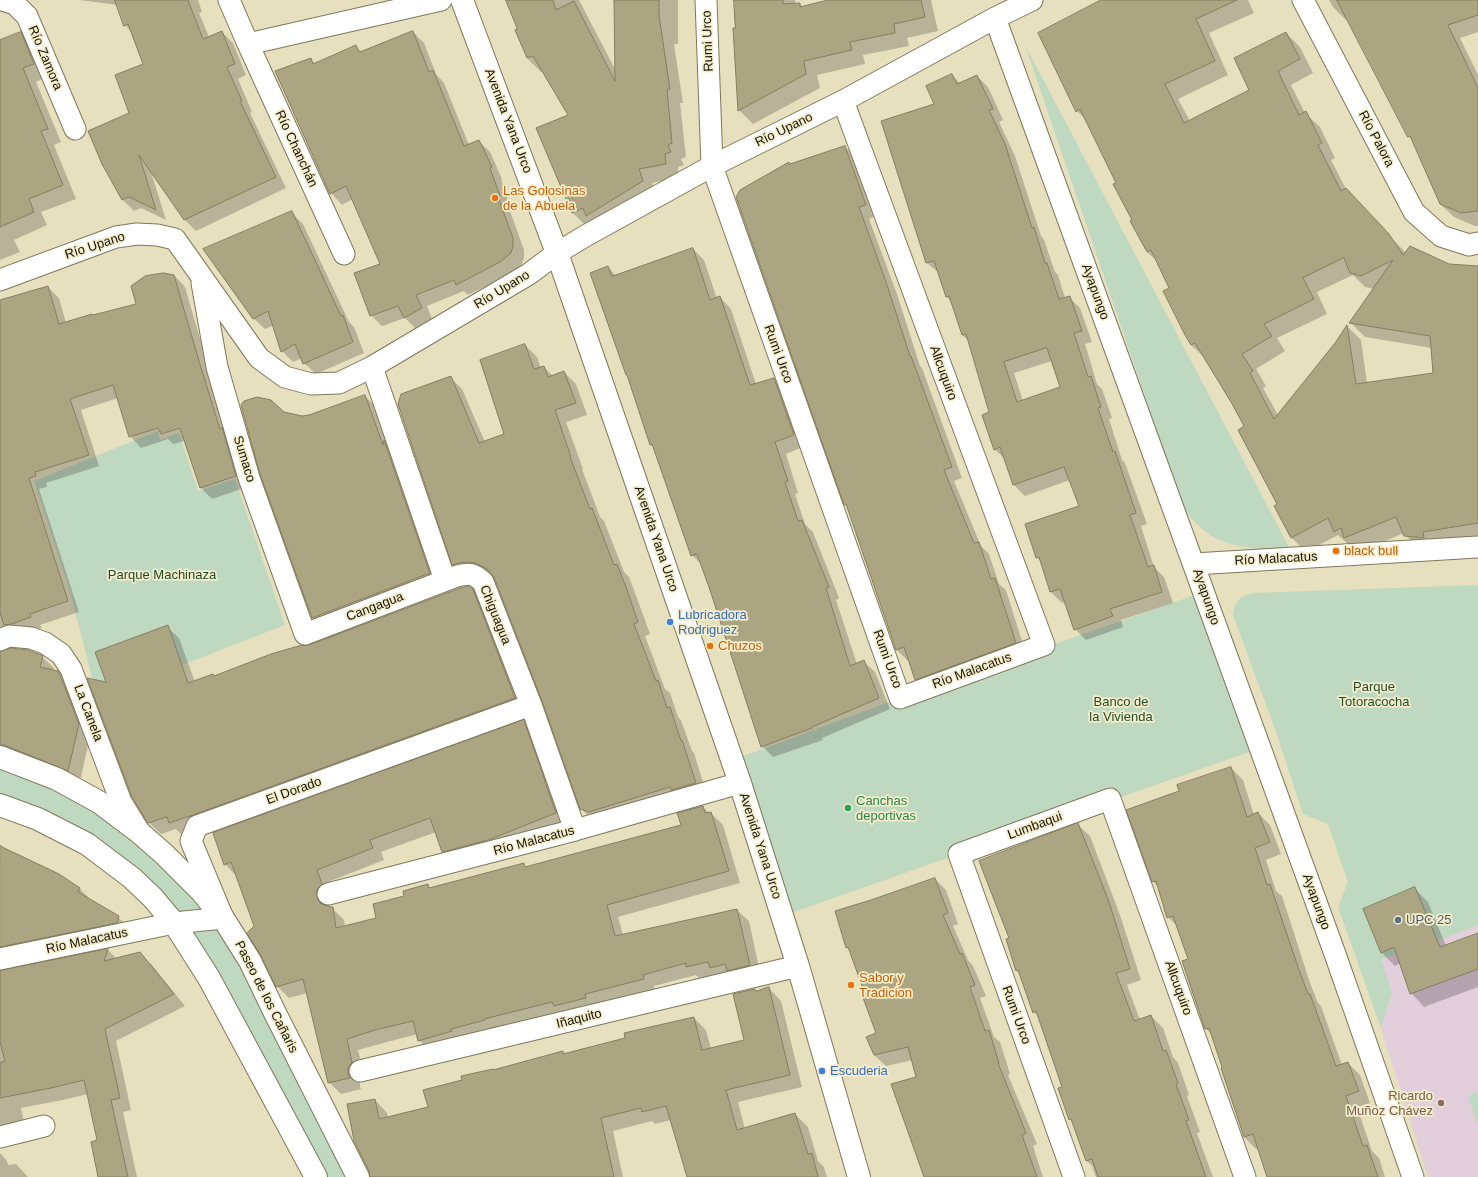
<!DOCTYPE html>
<html>
<head>
<meta charset="utf-8">
<style>
	body { margin:0 }
	canvas { display:block; background:#e6e0be }
</style>
</head>
<body>
<canvas width="1478" height="1177"></canvas>
<script>
const g = document.querySelector('canvas').getContext('2d');
g.lineJoin = 'round';
function fillPath(path, color) { g.fillStyle = color; g.fill(path, 'evenodd'); }
function trace(path, color, width, dash) { g.strokeStyle = color; g.lineWidth = width; g.lineCap = dash ? 'butt' : 'round'; g.setLineDash(dash || []); g.stroke(path); }
function label(font, color, halo, rows, align = 'center') {
  g.font = font + ' Arial,sans-serif'; g.lineWidth = 3.5; g.setLineDash([]); g.textBaseline = 'middle'; g.strokeStyle = halo; g.fillStyle = color; for (const [text, x, y, turn = 0] of rows) {
    g.save(); g.translate(x, y); g.rotate((+turn || 0) * Math.PI / 180); g.textAlign = isNaN(turn) ? turn : align; if (halo) g.strokeText(text, 0, 0); g.fillText(text, 0, 0); g.restore();
  }
}
fillPath(new Path2D(`
	M1478 925V1177H1428L1381 1028 1392 993 1380 959 1443 939Z`), '#e3cedc');
fillPath(new Path2D(`
	M1025 45 1291 551C1242 547 1208 550 1181 502Z
	M158 431 160 440 179 433 198 491 235 479 285 625 97 698 70 591 34 481Z
	M1478 585V925L1443 939 1381 959 1392 993 1381 1028 1338 907 1348 882 1328 824 1303 814 1274 726 1233 615C1234 601 1241 595 1254 593Z
	M1198 594 1255 750 791 913 736 759 889 702Z
	M0 757 57 779 202 892 358 1177H316L234 1024 132 878 0 805Z
	M1478 1092V1125L1468 1096Z`), '#bfd8c0');
fillPath(new Path2D(`
	M79 0H198L202 12 199 13 209 37 222 32 233 43 246 75 238 79 252 112 250 113 286 188 196 231 184 219 151 172 166 220 141 208 134 211 123 200 103 163 130 113 144 64 131 31 125 25 118 5Z
	M507 0H579L616 71 624 0H678V44H674L683 103H680L686 157 681 159 684 165 678 167 679 178 652 183 656 195 587 227 573 213 537 128 570 115 543 71 541 72 527 58Z
	M735 0H795L796 4H800L803 7 833 0H931L938 31 907 38 909 46 863 55 865 64 817 75 820 88 753 124 739 110Z
	M1104 0H1248L1254 13 1209 33 1228 75 1178 99 1190 121 1251 90 1286 33 1300 47 1313 73 1291 85 1305 113 1320 127 1335 158 1331 160 1347 191 1406 253 1449 265 1478 267V539L1419 550 1404 533 1359 552 1349 545 1338 535 1306 552 1292 538 1275 506 1278 505 1246 427 1206 359 1191 345 1170 289 1157 261 1147 252 1118 183 1088 122 1077 111ZM1353 275 1365 287 1374 289 1350 322 1365 337 1432 348 1434 374 1367 383 1361 340 1348 327 1335 344 1278 415 1263 388 1266 386 1256 369 1285 351 1277 338 1327 314 1317 292Z
	M1329 0H1478V32L1460 38 1478 75V226H1475L1454 217 1440 204 1412 140 1409 136 1348 19 1346 20 1333 7Z
	M413 32 424 43 436 74 444 83 469 145 479 141 490 152 502 179H501L510 207 509 208 524 250V258L522 264 512 273 468 295 464 291 427 306 432 319 416 329 405 318 382 326 371 315 381 265 353 199 342 205 331 193 310 59 316 64 355 46 362 52Z
	M20 33 34 46 47 77 36 82 61 142 54 145 76 199 41 212 47 225 14 240 20 252 0 260V41Z
	M952 75 961 84 977 76 988 87 1003 120 999 122 1015 156 1041 236 1044 240 1055 272 1058 275 1065 298 1069 297 1080 308 1092 342 1085 344 1097 384 1102 389 1112 418 1109 419 1122 460 1125 463 1147 524 1141 526 1154 567 1164 577 1173 603 1121 620 1123 627 1086 640 1075 629 1065 602 1062 603 1051 592 1043 563 1036 557 1080 507 1070 480 1025 496 1014 485 1006 460 994 449 991 413 969 341 962 335 951 302 947 297 939 273 927 263 936 105ZM1052 361 1061 388 1023 401 1014 373Z
	M845 147 856 158 876 216 869 219 897 294 920 366 922 368 962 478 954 481 981 546 989 554 999 584 1006 590 1026 654 927 691 915 679 909 660 908 661 897 650 848 507 845 504 737 197 788 163 790 165Z
	M292 213 303 224 349 322 354 327 364 353 316 374 304 363 302 358 293 362 282 351 274 325 265 329 253 318Z
	M693 249 704 260 717 299 720 297 731 309 756 384 774 379 785 390 805 446 786 454 798 493 795 494 805 524 813 532 839 598 836 600 857 664 863 661 875 672 890 709 822 738 823 740 773 757 762 746 702 565 692 555 655 448 651 445 629 377 608 267 616 276Z
	M174 275 185 287 210 373 247 487 212 499 201 488 185 441 173 444 168 439 141 448 130 436 118 398 81 410 99 466 46 483 47 487 39 489 79 612 40 625 42 628 0 644V325L48 287 59 298 66 323 137 305Z
	M525 345 537 357 541 368 544 367 553 376 564 372 576 384 587 415 566 422 583 469H582L600 517 604 521 624 572 629 577 638 601 650 634 645 636 665 689 670 693 678 717 681 720 692 751 694 753 707 795 594 821 581 809 543 701 496 579 488 575 465 576 453 564 450 377 462 389 485 442 505 435Z
	M365 396 377 408 442 586 326 630 313 618 261 474 283 413 302 417 309 416Z
	M472 590 484 602 526 710 181 834 176 829 161 834 149 823 133 796 107 683 167 627 179 638 195 682 215 677 309 646Z
	M0 652 42 657 54 668 53 671 58 672 69 684 90 736 80 782 0 758Z
	M523 722 535 733 567 825 455 863 443 851 436 832 381 852 384 860 328 882 333 896 328 902V907L332 908 344 920 345 927 377 919 406 897 428 886 431 889 523 864 527 868 682 826 703 807 709 813H711L723 825 740 883 618 917 623 935 737 910 749 921 761 977 722 979 718 974 699 978 696 975 654 986 655 990 431 1052 419 1040 418 1034 387 1042 358 1050 364 1074 360 1080V1086L361 1089 341 1094 329 1082 307 993 289 998 277 986 236 876 225 864Z
	M1231 768 1243 780 1254 815 1258 813 1270 825 1281 854 1266 860 1276 891 1282 896 1310 983 1318 1003 1321 1006 1342 1065 1348 1063 1360 1075 1370 1103 1357 1107 1372 1151 1379 1158 1385 1177H1268L1259 1148 1256 1149 1244 1137 1222 1068H1224L1213 1036 1206 1029 1183 962 1189 960 1178 927 1168 917 1158 887 1153 881 1181 792Z
	M1078 825 1090 836 1120 915 1141 980 1127 985 1140 1020 1151 1016 1163 1028 1173 1057 1178 1063 1189 1095 1187 1096 1200 1132 1197 1133 1213 1177H1096L1092 1166 1087 1161 1074 1123 1070 1119 1063 1088 1039 1017 1034 1012 1021 974 1017 971 1007 940 1011 939Z
	M0 844 4 848 79 888 91 900 118 917 130 929 0 967V969Z
	M935 879 946 890 958 924 953 926 968 960 973 966 986 996 980 998 994 1037 1000 1042 1010 1074 1008 1075 1037 1144 1033 1146 1043 1177H925L917 1078 913 1060 886 1066 874 1055 878 1033 866 994 851 951 847 948Z
	M1415 889 1428 902 1446 946 1478 934V987L1424 1007 1411 993 1400 963 1395 966 1381 952Z
	M108 950 117 959 139 953 152 965 185 1006 116 1041 131 1110 123 1112 137 1177H98V1141L88 1094 63 1100 21 1108 25 1127 0 1146V1148V972Z
	M769 988 781 1001 802 1087 738 1102 745 1129 795 1114 808 1127 818 1161 824 1167 827 1177H688L671 1120 655 1124 652 1121 613 1131 623 1177H371L375 1100 387 1113 388 1118 429 1107 463 1081 562 1052 565 1054 626 1039 694 1018 706 1030 711 1049 745 1041 755 990 757 991Z
	M0 1153 7 1161 8 1165 16 1164 28 1177H0Z`), '#0003');
const building = new Path2D(`
	M115 0H188L203 39 222 31 235 64 227 67 242 101H240L276 177 184 220 139 155 156 210 129 197 122 200 102 164 88 131 129 113 115 75 143 64 128 24 124 26Z
	M506 0H553L556 10 574 1 615 81 614 0H659V15L670 89 667 90 672 143 668 145 671 152 665 154 666 164 639 169 643 181 586 216 583 208 572 213 536 128 568 115 533 56 527 58 515 30 517 29Z
	M734 0H783V4L800 3V7L828 0H921L925 17 894 24 895 33 850 42 852 50 804 61 806 74 738 111 733 28H735Z
	M1101 0H1237L1196 19 1215 61 1165 84 1184 123 1249 90 1234 58 1286 32 1300 59 1278 71 1299 115 1306 111 1322 143 1318 145 1341 191 1346 188 1389 234 1403 255 1410 246 1449 264 1478 266V523L1423 532 1424 538 1404 536 1396 517 1344 538 1341 528 1334 532 1328 518 1291 538 1274 506 1277 504 1238 430 1244 426 1231 402 1195 343 1191 345 1185 335 1163 291 1169 288 1151 250 1147 252 1130 221 1132 220 1113 184 1116 183 1080 109 1076 112 1038 33ZM1344 258 1350 273 1361 276 1393 260 1349 323 1430 336 1433 373 1356 384 1347 325 1335 343 1274 419 1250 373 1253 371 1242 354 1272 336 1264 324 1314 299 1303 278Z
	M1337 0H1478V15L1448 25 1478 88V211L1461 213 1440 204 1410 136 1408 137Z
	M413 31 429 72 433 70 464 146 479 140 492 167 490 168 500 196 498 197 513 238V246L511 253 500 262 456 285 454 280 416 295 422 308 404 318 398 306 370 316 354 273 380 264 346 186 330 194 275 71 311 58 313 64 356 45 359 52Z
	M21 32 34 64 23 68 48 129 41 131 63 185 29 199 34 212 0 227V40Z
	M952 74 957 84 977 75 993 109 989 110 1005 144 1032 228 1034 227 1045 263H1047L1059 299 1070 296 1082 331 1074 333 1088 377 1091 376 1101 407 1098 408 1113 452 1115 451 1136 513 1130 515 1148 567 1154 565 1162 592 1110 609 1113 616 1074 630 1060 589 1050 592 1039 557 1036 558 1025 524 1079 506 1064 467 1013 485 1000 447 994 450 982 415 989 412 966 334 962 335 949 296 946 297 934 261 926 263 881 121 934 104 926 86ZM1047 348 1060 387 1017 402 1004 362Z
	M845 146 866 205 859 207 886 282 910 356H911L952 467 944 470 974 543 979 542 991 579 995 578 1016 643 915 680 904 647 896 650 846 504 844 505 736 197 740 190 789 162V164Z
	M292 211 341 316 343 315 353 342 303 364 295 344 281 352 268 311 253 319 203 249Z
	M693 248 710 300 720 296 750 385 774 378 794 435 775 442 788 481 785 482 798 521 802 520 829 587 826 588 850 666 864 660 879 698 812 727V728L761 747 710 590 697 554 691 556 652 444 650 445 627 375H626L590 273 608 266 612 276Z
	M164 273 174 275 199 361 220 429 222 427 236 476 200 488 180 428 161 434 158 428 129 437 113 385 70 399 89 455 35 472 36 476 29 478 68 601 30 614 31 617 12 624 4 625 0 613V300L48 286 59 324 92 314 93 315 136 304 131 286 145 276Z
	M525 344 534 369 544 366 548 377 564 371 576 403 555 410 571 457H570L590 509 592 508 614 565 617 564 626 587 638 622 634 624 656 681 658 680 667 708 670 707 681 741 682 740 696 783 671 790 670 787 589 812 580 809 542 701 494 577 487 569 475 563 464 562 452 565 398 404 401 394 451 376 479 443 504 434 480 360Z
	M365 395 383 445 384 440 430 573 312 618 260 474 241 405 244 401 257 397 271 400 284 412 302 416 309 415Z
	M469 586 473 589 515 698 193 815 169 823 167 817 148 823 132 797 87 678 106 682 95 652 168 625 188 683 213 674 214 676 271 654 302 645H309L460 588Z
	M11 648 28 650 39 654 43 656 40 667 58 671 60 675 79 724 68 771 4 745H0V652Z
	M524 720 556 813 488 840 442 852 430 818 370 840 373 848 317 870 322 884 317 890V897L320 903 324 905 329 906 330 907H333L336 928 376 918 373 904 404 896 403 891 428 884 429 888 524 863 525 867 681 825 677 813 703 806 705 813 711 812 729 871 607 905 615 936 737 909 750 965 727 971 725 964 710 968 708 962 686 967V963L643 975 644 979 585 994 586 998 554 1006 552 1002 484 1019 485 1020 451 1029 452 1031 418 1041 413 1021 375 1030 347 1039 352 1062 348 1068V1073L350 1078 328 1083 303 979 276 987 261 956 247 933 254 926 231 862 224 865 213 833Z
	M1231 767 1247 817 1258 812 1270 842 1255 848 1267 885 1270 884 1299 970 1308 994H1310L1336 1066 1348 1062 1359 1091 1346 1096 1363 1146 1367 1145 1378 1177H1267L1253 1134 1244 1137 1221 1068 1222 1067 1209 1028 1205 1029 1182 961 1188 959 1173 916 1167 918 1156 881 1152 882 1126 810 1179 791 1177 785Z
	M1078 823 1109 902 1130 969 1116 973 1134 1021 1151 1015 1163 1051 1166 1050 1178 1083 1176 1084 1189 1120 1186 1121 1206 1177H1098L1092 1159 1086 1161 1071 1119 1069 1120 1058 1088 1062 1087 1036 1011 1033 1013 1018 970 1016 971 1006 939 1009 938 979 861Z
	M0 846 59 874 80 888 78 892 119 916 117 923 0 947Z
	M935 878 948 913 943 915 960 954 962 953 975 985 970 987 985 1031 989 1030 999 1063H998L1026 1133 1022 1135 1037 1177H924L891 1084 916 1077 908 1047 874 1055 866 1037 876 1033 862 995 865 994 848 947 846 948 835 911 871 900Z
	M1415 887 1440 947 1478 933V969L1410 994 1394 947 1381 953 1363 909Z
	M108 949 104 961 140 952 174 994 105 1029 120 1098 111 1100 128 1177H98L91 1142 97 1140 84 1080 51 1088 0 1098V1063L5 1061 0 1042V971Z
	M769 987 790 1075 726 1090 737 1130 795 1113 808 1154 812 1153 818 1177H687L666 1106 642 1112 641 1108 601 1118 614 1177H370L369 1171 354 1141 347 1104 375 1099 379 1119 428 1107 423 1090 462 1080 461 1076 493 1069V1070L563 1051V1054L625 1038 624 1033 694 1017 702 1050 744 1040 733 994 755 989 756 991Z`);
fillPath(building, '#aca582');
trace(building, '#857e60', 1);
const street = new Path2D(`
	M2 0 15 4 27 16 75 129
	M229 0 248 44
	M706 0 712 166 900 698 1044 645 843 101
	M1303 0 1414 212 1441 236 1469 245 1478 243
	M995 18 1335 954 1413 1177
	M344 254 248 44 441 0
	M0 280 116 237 137 234 157 235 175 239 259 358 285 377 311 384 339 383 372 367 529 274 557 253 587 235 712 166 843 101 995 18 1032 0
	M202 283 217 367 249 478 305 634 457 576C470 573 473 573 483 582L531 705 575 830
	M372 367 445 580
	M1194 564 1478 547
	M0 640 9 636 31 638 45 643 61 654 71 669 121 802 140 833
	M328 894 575 830 740 783
	M0 959 174 923 223 918 191 841 197 826 531 705
	M360 1071 798 966
	M0 1137 44 1126
	M1074 1177 959 854 1110 799 1245 1177`);
const secondary = new Path2D(`
	M462 0 557 253 740 783 798 966 859 1177
	M0 757 57 779 99 802 140 833 164 854 202 892 223 918 250 961 275 1013 358 1177
	M0 805 38 819 87 844 132 878 153 898 174 923 209 978 316 1177`);
trace(street, '#7f795a', 23);
trace(secondary, '#7f795a', 24);
trace(street, '#fff', 21);
trace(secondary, '#fff', 22);
for (const [x, y, r, color] of [
	[495,198,4,"#e8710a"],
	[1336,551,4,"#e8710a"],
	[670,622,4,"#3f7fe0"],
	[710,646,4,"#e8710a"],
	[848,808,4,"#2e9e5b"],
	[1398,920,4,"#5c6f8a"],
	[851,985,4,"#e8710a"],
	[822,1071,4,"#3f7fe0"],
	[1441,1103,4,"#8d6e63"]
]) { const dot = new Path2D(); dot.arc(x, y, r, 0, 2 * Math.PI); g.fillStyle = color; g.fill(dot); trace(dot, '#f4edcb', 1.5); }
label('13px', '#171408', '#f4edcb', [
	["Rumi Urco",708,41,-92],
	["Río Zamora",45,58,67],
	["Avenida Yana Urco",508,121,69],
	["Río Upano",784,130,-26],
	["Río Palora",1376,139,62],
	["Río Chanchán",296,149,65],
	["Río Upano",95,246,-18],
	["Río Upano",502,290,-31],
	["Ayapungo",1095,292,70],
	["Rumi Urco",778,354,70],
	["Allcuquiro",943,373,70],
	["Sumaco",244,459,73],
	["Avenida Yana Urco",656,539,71],
	["Río Malacatus",1276,559,-3],
	["Ayapungo",1206,597,71],
	["Cangagua",375,607,-21],
	["Chiguagua",495,615,68],
	["Rumi Urco",887,659,70],
	["Río Malacatus",972,671,-20],
	["La Canela",88,713,69],
	["El Dorado",294,791,-20],
	["Lumbaqui",1035,826,-20],
	["Río Malacatus",534,841,-15],
	["Avenida Yana Urco",760,846,72],
	["Ayapungo",1316,902,70],
	["Río Malacatus",87,941,-12],
	["Allcuquiro",1178,988,70],
	["Paseo de los Cañaris",266,997,63],
	["Rumi Urco",1016,1015,70],
	["Iñaquito",579,1019,-14]
]);
label('13px', '#c56008', '#f4edcb', [
	["Las Golosinas",503,191],
	["de la Abuela",503,206],
	["black bull",1344,551],
	["Chuzos",718,646],
	["Sabor y",859,978],
	["Tradicion",859,993]
], 'left');
label('13px', '#214c27', '#f4edcb', [
	["Parque Machinaza",162,575],
	["Parque",1374,687],
	["Totoracocha",1374,702],
	["Banco de",1121,702],
	["la Vivienda",1121,717]
]);
label('13px', '#366cbe', '#f4edcb', [
	["Lubricadora",678,615],
	["Rodriguez",678,630],
	["Escuderia",830,1071]
], 'left');
label('13px', '#27864d', '#f4edcb', [
	["Canchas",856,801],
	["deportivas",856,816]
], 'left');
label('13px', '#4e5e75', '#f4edcb', [
	["UPC 25",1406,920]
], 'left');
label('13px', '#785e54', '#f4edcb', [
	["Ricardo",1433,1096],
	["Muñoz Chávez",1433,1111]
], 'right');
</script>
</body>
</html>
